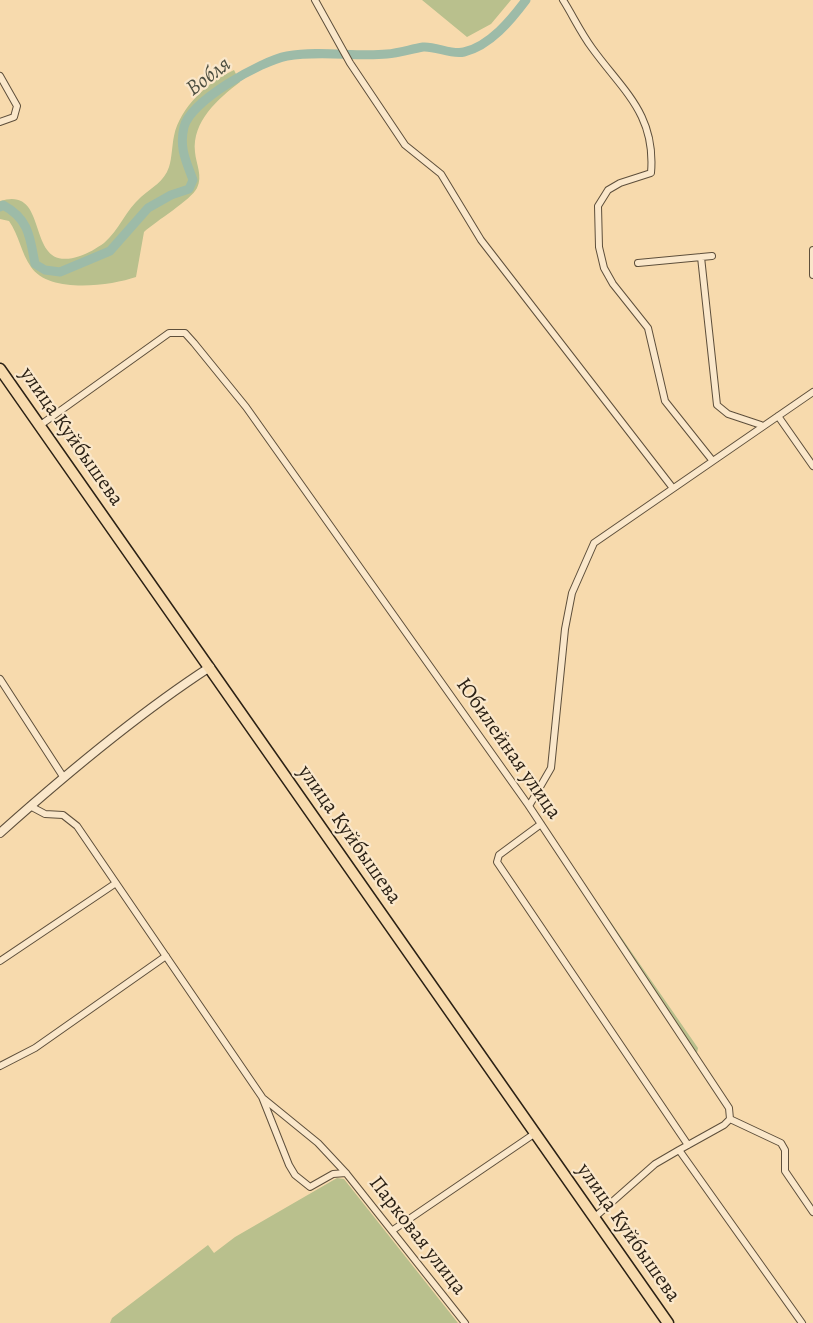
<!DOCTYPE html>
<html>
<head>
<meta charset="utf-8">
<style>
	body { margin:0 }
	canvas { display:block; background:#f7daad }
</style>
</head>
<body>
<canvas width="813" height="1323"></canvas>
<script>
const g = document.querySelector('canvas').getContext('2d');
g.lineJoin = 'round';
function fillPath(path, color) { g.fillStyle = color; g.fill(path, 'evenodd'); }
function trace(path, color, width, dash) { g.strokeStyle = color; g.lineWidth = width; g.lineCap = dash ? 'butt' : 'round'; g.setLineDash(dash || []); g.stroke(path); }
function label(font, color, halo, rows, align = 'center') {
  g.font = font + ' Alegreya,serif'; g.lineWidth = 4.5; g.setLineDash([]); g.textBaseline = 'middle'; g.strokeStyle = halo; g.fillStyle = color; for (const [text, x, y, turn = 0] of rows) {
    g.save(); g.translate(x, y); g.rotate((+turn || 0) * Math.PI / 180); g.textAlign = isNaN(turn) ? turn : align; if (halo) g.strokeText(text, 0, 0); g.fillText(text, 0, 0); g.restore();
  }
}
fillPath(new Path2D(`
	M422 0H511L491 24 467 37Z
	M234 70 240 82C218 99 192 121 195 152 196 164 203 176 197 188 191 200 156 221 144 232L136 277C110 286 49 294 31 267 21 253 19 235 9 221L0 219V201C53 184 22 276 80 256 87 254 97 248 104 243 119 230 126 210 141 197 152 187 164 182 169 167 172 158 172 145 174 136 180 107 208 82 234 70Z
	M540 820 698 1048 697 1053H694Z
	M337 1178 344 1179 458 1323H110L112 1318 208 1245 214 1253 235 1237Z`), '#b9c08d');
trace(new Path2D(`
	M0 207 3 205C29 219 30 237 35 264L45 270 60 272 110 251 148 208 171 195 189 189 193 180C186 161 179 148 184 127 190 101 261 61 287 56 321 50 354 57 387 54 399 53 411 49 423 47 436 46 451 55 464 52 490 46 511 20 526 0`), '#9dbba8', 9);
const minor = new Path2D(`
	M315 0 350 63 405 145 441 174 481 240 672 487
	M563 0C573 16 581 33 592 48 623 91 656 114 651 173L620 183 608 190 598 206 599 247 604 268 613 284 648 328 665 401 712 460
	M0 76 17 106 14 117 0 122
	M813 250V275
	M701 257 717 405 728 414 761 425
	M638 263 712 256
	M778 416 813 466
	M39 426 169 333H185L194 343 246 407 529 806 729 1108 730 1119 724 1125 679 1150 802 1323
	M0 679 64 778
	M30 806 45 814 63 815 77 826 262 1097 289 1165 295 1175 310 1187 333 1174 346 1173
	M529 806 551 768 565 629 572 593 594 543 813 392
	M541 824 499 855 497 862 688 1145
	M0 961 116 883
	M0 1066 35 1048 166 956
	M264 1099 318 1143 346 1173 465 1323
	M730 1119 781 1143 785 1150V1171L813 1212
	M595 1217 655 1164 679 1150
	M393 1230 534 1134`);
const tertiary = new Path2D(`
	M0 833C66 774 136 715 210 667`);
const trunk = new Path2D(`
	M0 369 668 1323`);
trace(minor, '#5e4f3b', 8);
trace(tertiary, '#5e4f3b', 10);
trace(trunk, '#2b2115', 13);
trace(minor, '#fae7ca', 6);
trace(tertiary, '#fae7ca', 8);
trace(trunk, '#f7daad', 10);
label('21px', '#2b2115', '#fae7ca', [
	["улица Куйбышева",71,437,55],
	["Юбилейная улица",508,749,55],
	["улица Куйбышева",349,835,55],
	["улица Куйбышева",628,1233,55],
	["Парковая улица",417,1236,52]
]);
label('italic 22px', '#4d4f41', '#fae7ca', [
	["Вобля",209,77,-37]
]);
</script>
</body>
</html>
